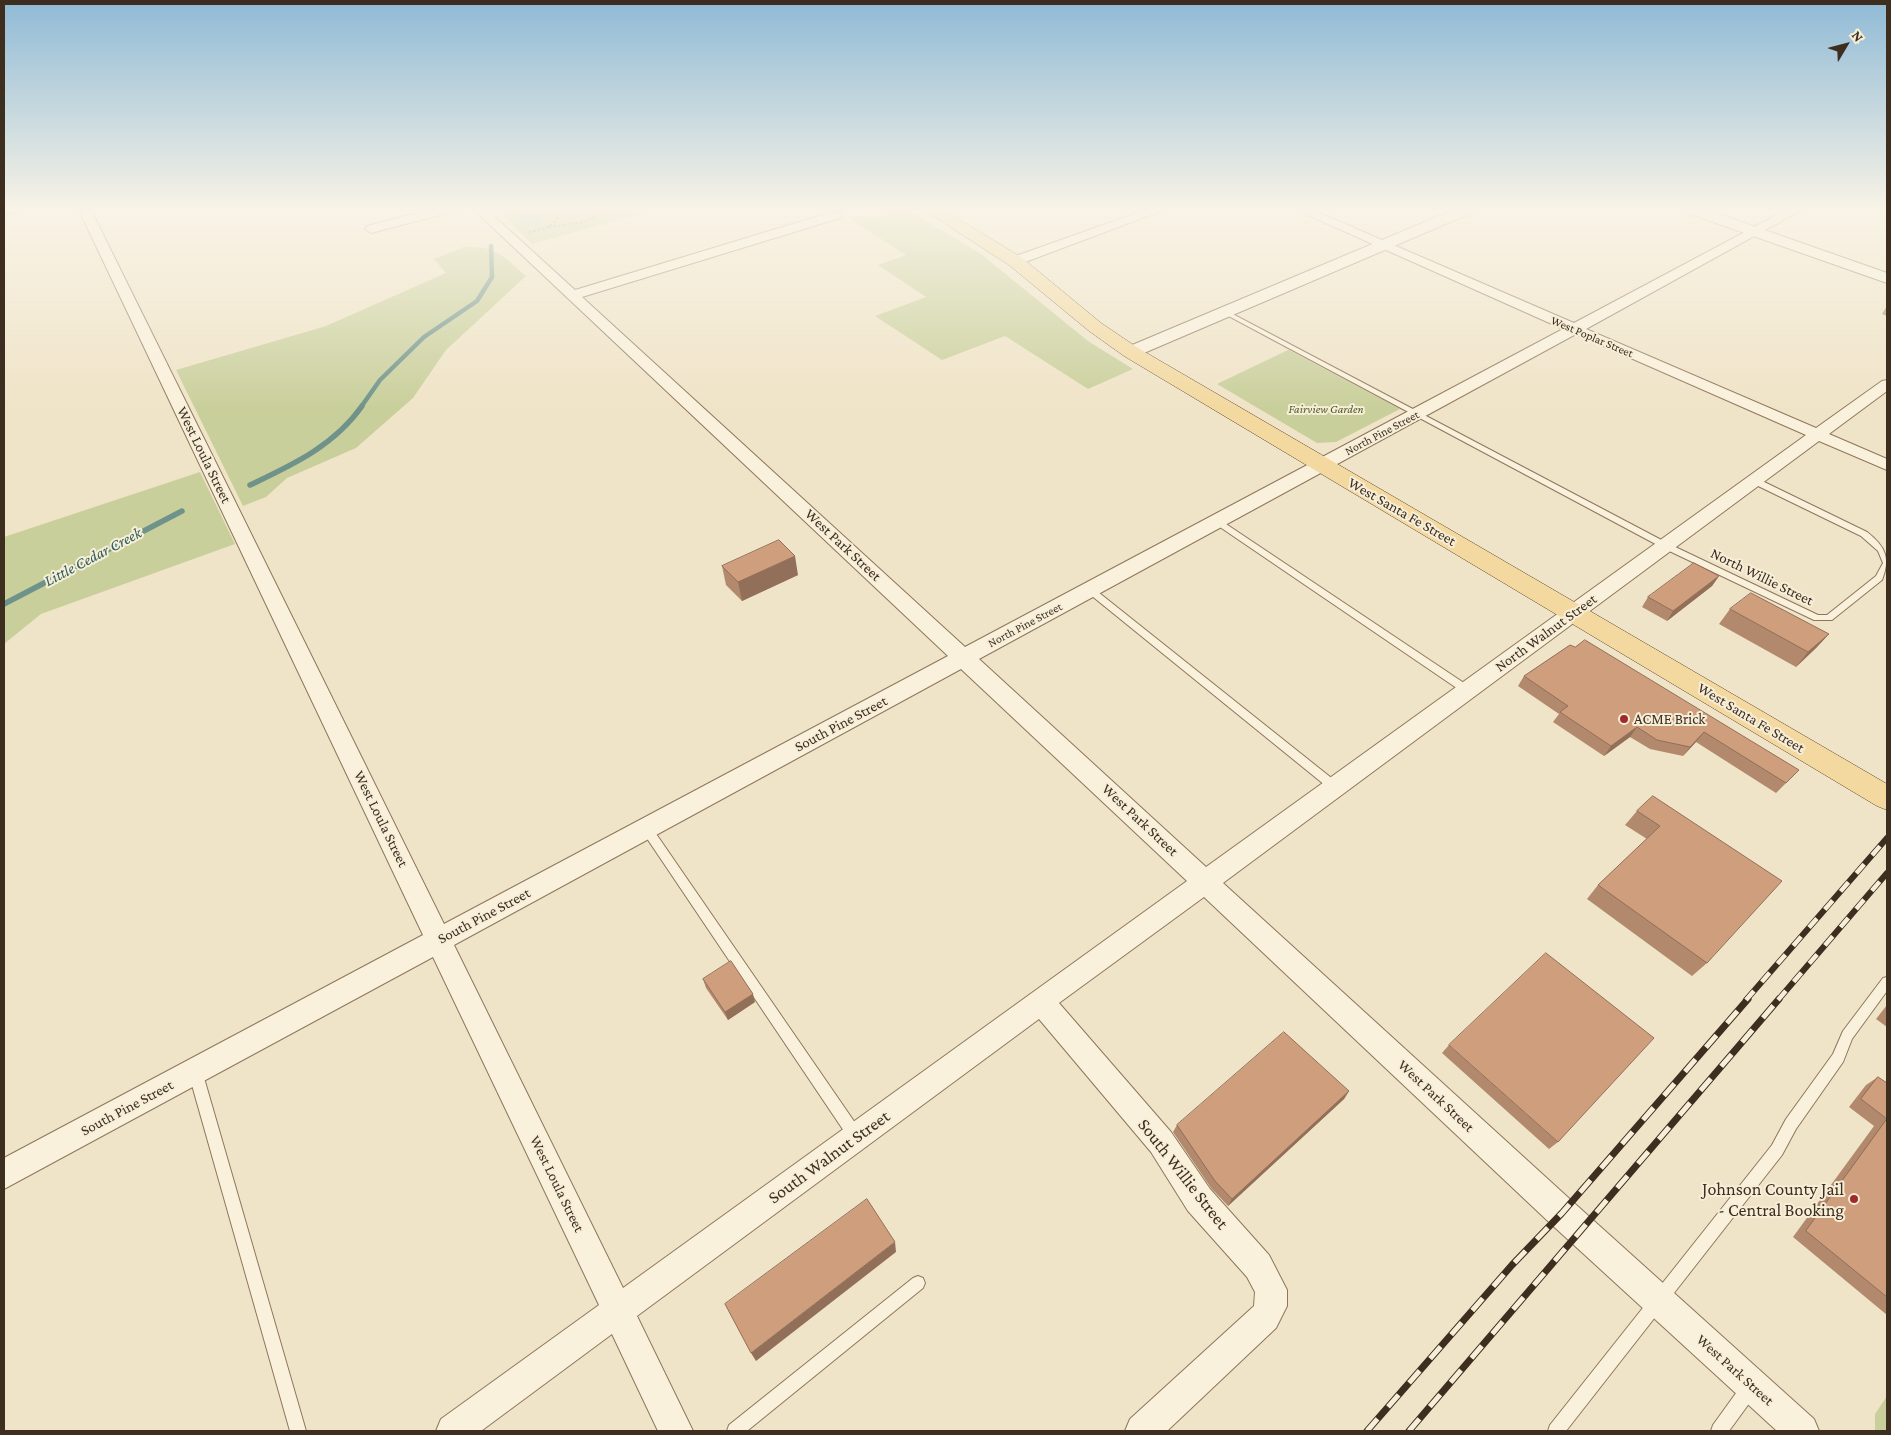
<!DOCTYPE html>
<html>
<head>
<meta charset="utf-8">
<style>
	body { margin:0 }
	#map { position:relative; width:1891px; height:1435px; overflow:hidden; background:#f0e4c8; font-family:"Crimson Pro",serif }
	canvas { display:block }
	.frame { position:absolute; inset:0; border:5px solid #3d2e20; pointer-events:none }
	.north { position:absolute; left:1821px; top:20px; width:50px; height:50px; -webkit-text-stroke:4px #f7eed8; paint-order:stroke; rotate:53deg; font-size:14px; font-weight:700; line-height:20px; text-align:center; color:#3d2e20 }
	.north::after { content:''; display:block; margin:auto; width:18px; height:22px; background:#3d2e20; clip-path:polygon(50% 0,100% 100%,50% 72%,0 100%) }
</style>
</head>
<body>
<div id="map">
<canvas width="1891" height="1435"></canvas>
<div class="frame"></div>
<div class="north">N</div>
</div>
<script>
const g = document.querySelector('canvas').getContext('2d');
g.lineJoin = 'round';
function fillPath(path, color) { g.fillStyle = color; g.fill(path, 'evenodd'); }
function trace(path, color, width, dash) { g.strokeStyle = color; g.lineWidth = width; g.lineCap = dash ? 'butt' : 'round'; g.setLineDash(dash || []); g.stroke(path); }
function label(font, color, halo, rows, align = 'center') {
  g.font = font + ' "Crimson Pro",serif'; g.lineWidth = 4; g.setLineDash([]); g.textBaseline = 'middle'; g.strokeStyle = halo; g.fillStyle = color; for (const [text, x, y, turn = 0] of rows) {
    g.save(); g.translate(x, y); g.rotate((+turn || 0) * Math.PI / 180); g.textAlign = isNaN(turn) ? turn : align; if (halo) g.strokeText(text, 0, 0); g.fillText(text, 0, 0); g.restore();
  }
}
fillPath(new Path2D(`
	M495 208H662L532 244Z
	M885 208H905L981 254 1088 341 1133 369 1088 389 1005 336 942 360 875 316 926 297 878 265 906 255 847 217 854 216 873 219 889 214Z
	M464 247C498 246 501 255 526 276L446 350 413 398 356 448 287 478 266 497 243 506 176 370 326 326 446 273 434 259Z
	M1288 350H1289L1400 409 1336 442 1317 443 1217 384Z
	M200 472 235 544 41 614 4 644V537Z
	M1887 1396V1431H1875V1414Z`), '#c9cf9b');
trace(new Path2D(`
	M361 407 380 380 424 337 477 301 492 277 491 246`), '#6f938a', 4.5);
trace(new Path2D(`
	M250 485C292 465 334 446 362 406
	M4 604 182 511`), '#6f938a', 5.5);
fillPath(new Path2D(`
	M522 208H546L538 224 530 226 522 224 518 219Z`), '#a9c4bc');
const service = new Path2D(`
	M1225 310 1669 544 1818 615H1827L1876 576 1883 563 1878 551 1861 536 1752 483V479H1758L1867 532C1885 546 1891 558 1882 580L1832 620H1814L1663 548 1223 313 1222 312Z
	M1217 518 1470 687 1472 690 1470 693H1464L1214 523V519Z
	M1090 587 1093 588 1339 784 1340 787 1339 790H1331L1087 592 1086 590Z
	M646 824 650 825 860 1130 862 1135 860 1140 855 1142 850 1140 642 831 641 828 642 825Z
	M1887 977V991L1852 1039 1843 1062 1796 1129 1782 1155 1566 1431H1548L1550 1425 1772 1145 1786 1119 1833 1054 1843 1031 1883 978Z
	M195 1065 200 1067 202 1071 306 1431H290L188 1071 190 1067Z
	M918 1276 923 1278 925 1283 923 1288 747 1431H727L729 1425 913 1278Z
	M1750 1380 1756 1382 1758 1388 1756 1394 1729 1431H1711L1713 1425 1744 1382Z`);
const minor = new Path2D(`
	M4 208H23L21 211 4 215Z
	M78 208H90L444 924 948 656 472 208H485L575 290 832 212H840L842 215 840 218 582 297 965 647 1563 329 1292 208H1308L1574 323 1790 208H1805L1586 329 1816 428 1882 381 1887 380V391L1829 434 1887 459V470L1819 441 1223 883 1573 1202 1814 1419 1819 1431H1777L1551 1224 1204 897 1059 1003 1171 1132 1210 1189 1269 1255 1287 1290V1306L1276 1328 1167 1431H1125L1130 1419 1254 1306 1255 1292 1247 1277 1188 1211 1151 1152 1039 1019 637 1316 693 1431H658L612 1334 481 1431H436L441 1419 599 1305 433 957 4 1189V1158L423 935ZM1576 334 1806 435 1206 867 979 659ZM961 669 1187 881 623 1288 454 945Z
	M437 208H457L455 211 371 233 365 229 367 226Z
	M1151 208H1169L1020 264H1010L1009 261 1010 258Z`);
const tertiary = new Path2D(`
	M1458 208H1478L1476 211 1137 356H1125L1122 352 1125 348Z
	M1680 208H1702L1887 273V283L1682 211Z`);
const primary = new Path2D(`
	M921 208H940L1021 257 1101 323 1138 348 1887 784V810L1877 806 1124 356 1089 331 1009 265Z`);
trace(service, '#8d765c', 2);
trace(minor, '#8d765c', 2);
trace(tertiary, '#8d765c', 2);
trace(primary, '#5b4430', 1);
trace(new Path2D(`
	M549 227 583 222 614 208
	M529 232 549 227 567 208`), '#8d765c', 2, [2.5, 2]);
fillPath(service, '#faf1dc');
fillPath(minor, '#faf1dc');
fillPath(tertiary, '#faf1dc');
fillPath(primary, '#f3d9a0');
const railFar1 = new Path2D(`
	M1746 1000 1887 838
	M1778 1000 1887 873`);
const rail = new Path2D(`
	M1367 1431 1512 1265 1562 1213 1748 999
	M1409 1431 1779 999`);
trace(railFar1, '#3d2e20', 6);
trace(rail, '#3d2e20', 7);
trace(railFar1, '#f7eed8', 4.5, [12]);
trace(rail, '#f7eed8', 5, [16]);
fillPath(new Path2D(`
	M1887 306V316L1882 314Z
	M722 566 798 575 742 601 726 585Z
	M1719 576 1712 586 1667 621 1642 607 1648 597Z
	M1730 609 1829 634 1816 648 1796 667 1719 624Z
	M1570 645 1790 779 1776 793 1696 742 1683 756 1650 749 1630 737 1604 756 1553 722 1559 714 1518 686 1524 676Z
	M1653 796 1707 963 1692 976 1587 899 1598 885 1647 839 1625 825 1637 811Z
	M703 979 755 1002 728 1020 706 988Z
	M1887 1005V1027L1876 1019Z
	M1449 1045 1558 1142 1549 1149 1442 1053Z
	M1878 1077 1887 1083V1315L1793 1237 1874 1126 1849 1107 1866 1085Z
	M1349 1091 1344 1099 1228 1206 1211 1188 1173 1132 1177 1125Z`), '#b2896c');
fillPath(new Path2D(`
	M795 556 798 575 742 601 738 582Z
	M1719 576 1712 586 1667 621 1673 611Z
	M1829 634 1816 648 1796 667 1808 652Z
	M1637 727 1630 737 1604 756 1611 746Z
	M1704 732 1696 742 1683 756 1690 747Z
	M753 994 755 1002 728 1020 725 1012Z
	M1349 1091 1344 1099 1228 1206 1232 1199Z
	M895 1242 896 1252 756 1361 751 1353Z`), '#916f58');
const building = new Path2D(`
	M779 540 795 556 738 582 722 566Z
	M1694 563 1719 576 1673 611 1648 597Z
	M1751 593 1829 634 1808 652 1730 609Z
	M1585 640 1799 770 1786 783 1704 732 1690 747 1657 740 1637 727 1611 746 1560 712 1568 706 1524 676 1570 645 1575 647Z
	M1653 796 1782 881 1707 963 1598 885 1660 826 1637 811Z
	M1546 953 1654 1038 1558 1142 1449 1045Z
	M731 961 753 994 725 1012 703 979Z
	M1284 1032 1349 1091 1232 1199 1215 1181 1177 1125Z
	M1878 1077 1887 1083V1119L1861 1099Z
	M1887 1119V1297L1806 1231Z
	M867 1199 895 1242 751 1353 725 1304Z`);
fillPath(building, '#cf9f7d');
trace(building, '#916f58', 1);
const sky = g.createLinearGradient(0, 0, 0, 409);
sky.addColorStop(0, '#8fbad6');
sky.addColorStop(0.51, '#f8f3e6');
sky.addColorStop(1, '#f8f3e600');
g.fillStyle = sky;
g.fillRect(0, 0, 1891, 409);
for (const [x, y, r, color] of [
	[1624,719,5,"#9e2a2b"],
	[1854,1199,5,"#9e2a2b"]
]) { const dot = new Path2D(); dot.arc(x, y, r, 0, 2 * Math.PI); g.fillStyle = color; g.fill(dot); trace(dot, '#f7eed8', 2); }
label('12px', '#3d2e20', '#f7eed8', [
	["West Poplar Street",1592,337,23],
	["North Pine Street",1382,433,-28],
	["North Pine Street",1025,625,-28]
]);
label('italic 12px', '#4d5a26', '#f7eed8', [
	["Fairview Garden",1326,409]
]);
label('15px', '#3d2e20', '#f7eed8', [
	["West Loula Street",204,455,64],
	["West Santa Fe Street",1402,512,30],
	["West Park Street",843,545,43],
	["North Willie Street",1762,577,26],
	["North Walnut Street",1546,633,-36],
	["West Santa Fe Street",1751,718,31],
	["South Pine Street",841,724,-28],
	["West Loula Street",381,819,64],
	["West Park Street",1140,820,43],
	["South Pine Street",484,916,-28],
	["West Park Street",1436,1096,43],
	["South Pine Street",127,1108,-28],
	["West Loula Street",557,1184,64],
	["West Park Street",1735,1370,42]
]);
label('15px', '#3d2e20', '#f7eed8', [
	["ACME Brick",1634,719]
], 'left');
label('italic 16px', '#2f5d5a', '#f7eed8', [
	["Little Cedar Creek",93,557,-28]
]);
label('18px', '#3d2e20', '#f7eed8', [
	["South Walnut Street",829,1157,-36],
	["South Willie Street",1183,1174,52]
]);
label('18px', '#3d2e20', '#f7eed8', [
	["Johnson County Jail",1844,1189],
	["- Central Booking",1844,1210]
], 'right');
</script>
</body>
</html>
